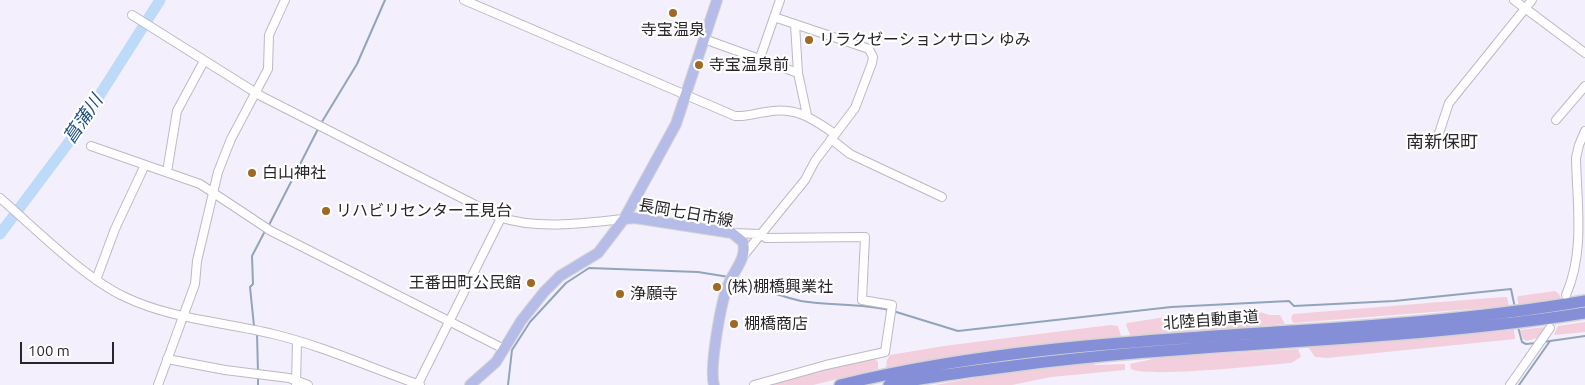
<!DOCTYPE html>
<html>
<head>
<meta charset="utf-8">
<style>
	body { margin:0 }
	#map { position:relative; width:1585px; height:385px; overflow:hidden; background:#f4effd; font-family:Ubuntu,sans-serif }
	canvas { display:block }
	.scale { position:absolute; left:20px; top:342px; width:94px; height:22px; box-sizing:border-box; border:2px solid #28262b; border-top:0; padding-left:6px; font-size:15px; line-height:18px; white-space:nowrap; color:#28262b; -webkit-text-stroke:4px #fff; paint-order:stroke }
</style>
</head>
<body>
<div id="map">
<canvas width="1585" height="385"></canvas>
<div class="scale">100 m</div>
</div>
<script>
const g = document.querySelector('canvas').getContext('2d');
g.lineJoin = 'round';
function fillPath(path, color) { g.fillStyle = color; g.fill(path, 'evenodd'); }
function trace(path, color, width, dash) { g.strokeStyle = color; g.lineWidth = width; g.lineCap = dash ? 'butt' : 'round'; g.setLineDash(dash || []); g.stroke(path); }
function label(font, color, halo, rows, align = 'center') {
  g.font = font + ' Ubuntu,"Noto Sans JP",sans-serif'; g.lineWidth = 4.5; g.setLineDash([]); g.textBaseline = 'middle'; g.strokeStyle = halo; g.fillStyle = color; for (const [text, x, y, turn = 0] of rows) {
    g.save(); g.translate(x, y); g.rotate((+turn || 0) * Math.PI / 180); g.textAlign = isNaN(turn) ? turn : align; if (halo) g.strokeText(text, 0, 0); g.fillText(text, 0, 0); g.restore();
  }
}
fillPath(new Path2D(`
	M1555 291 1559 294 1561 299 1519 306 1517 297 1519 296Z
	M1503 297H1507L1509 306 1293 323 1291 318 1293 314Z
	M1253 310 1270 315H1280L1285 324 1131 337 1126 325 1127 323 1166 317Z
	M1585 322V332L1554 335 1558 326Z
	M1110 325 1118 326 1121 336C1043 349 964 354 886 368L887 360 890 355 944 346Z
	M1545 327 1540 337 1527 341 1523 339 1520 330Z
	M1514 330 1515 339 1327 358 1315 357 1308 347Z
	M1298 349 1301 357 1291 363C1265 365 1147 378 1131 369L1130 364 1162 357Z
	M874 358 878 362V369L813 385H763Z
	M1092 363 1096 365 1125 364V370L1051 377 1012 385H935L992 375Z`), '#f3cedc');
trace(new Path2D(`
	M320 125 357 64 385 0
	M268 227 318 129
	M734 282C757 286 778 296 801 301 830 306 860 303 889 310
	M893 311 958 331 1171 307 1289 301 1294 306 1394 301 1511 289 1515 308
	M254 326 250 287 253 284 252 256 265 231
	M1518 327 1522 342 1526 344 1536 343
	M257 333 258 373
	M1543 342 1585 336
	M258 385V377
	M508 385 512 350 530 322 566 283 589 268 698 272 729 277
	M1519 385 1550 341`), '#91a4bb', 2);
trace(new Path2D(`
	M0 234 75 134 160 0`), '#bedaf9', 11);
const minor = new Path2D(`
	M464 0 735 116C747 117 756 113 766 112 796 106 813 119 835 134
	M1514 0 1585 53
	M132 15 261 96 499 217C538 230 583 223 624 219
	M795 24 798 73
	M704 39 798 73 807 115
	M760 58 780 0
	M1556 120 1585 86
	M1438 136 1449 103 1532 0
	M831 139 850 154 942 197
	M91 146 200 184 271 231 504 349
	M167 172 177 111 204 61
	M0 198C36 229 83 277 125 297 171 319 224 322 273 334 323 346 371 368 420 385
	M732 233 760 234 766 238 865 237 862 300 892 305 885 352 826 365 754 385
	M744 255 805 180 815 161 855 108 872 63 873 57 869 49 774 17
	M96 280 115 229 144 167
	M1566 295C1585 252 1577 204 1576 158L1579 145 1585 131
	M167 359 225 370 289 378 308 385
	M418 384 501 218
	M158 385 195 284 197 261 218 172 231 139 268 69 269 35 285 0
	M296 385 297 341
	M1510 385 1550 328`);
const major = new Path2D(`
	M624 219 635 218 732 233 743 242C747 259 734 270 728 285 721 302 709 368 714 385
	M470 385 496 362 521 321 544 292 560 276 598 253 624 219 676 124 717 0`);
const highway = new Path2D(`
	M840 385C1084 325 1339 343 1585 301
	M889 385C930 376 972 371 1013 366 1203 341 1395 343 1585 313`);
trace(minor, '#bdb8c6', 10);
trace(major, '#d4d4d5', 12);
trace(highway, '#d4d4d5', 14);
trace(minor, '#fff', 8);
trace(major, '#b5bce7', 10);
trace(highway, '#848fd7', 11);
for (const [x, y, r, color] of [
	[673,13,5,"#9f6923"],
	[809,40,5,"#9f6923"],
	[699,65,5,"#9f6923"],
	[252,173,5,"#9f6923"],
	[326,211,5,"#9f6923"],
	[531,283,5,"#9f6923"],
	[717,287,5,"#9f6923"],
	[620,294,5,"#9f6923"],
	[734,324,5,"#9f6923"]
]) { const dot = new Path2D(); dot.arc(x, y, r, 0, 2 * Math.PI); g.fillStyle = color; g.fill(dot); trace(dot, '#fff', 2); }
label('16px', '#28262b', '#fff', [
	["寺宝温泉",673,30,"center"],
	["リラクゼーションサロン ゆみ",819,40],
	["寺宝温泉前",709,65],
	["白山神社",262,173],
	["リハビリセンター王見台",336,211],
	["王番田町公民館",521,283,"right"],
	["(株)棚橋興業社",727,287],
	["浄願寺",630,294],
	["棚橋商店",744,324]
], 'left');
label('16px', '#28262b', '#fff', [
	["長岡七日市線",686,213,10],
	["北陸自動車道",1211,320,-4]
]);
label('italic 18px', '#1f4f7f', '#fff', [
	["菖蒲川",83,119,-56]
]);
label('18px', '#28262b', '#fff', [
	["南新保町",1442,142]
]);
</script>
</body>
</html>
